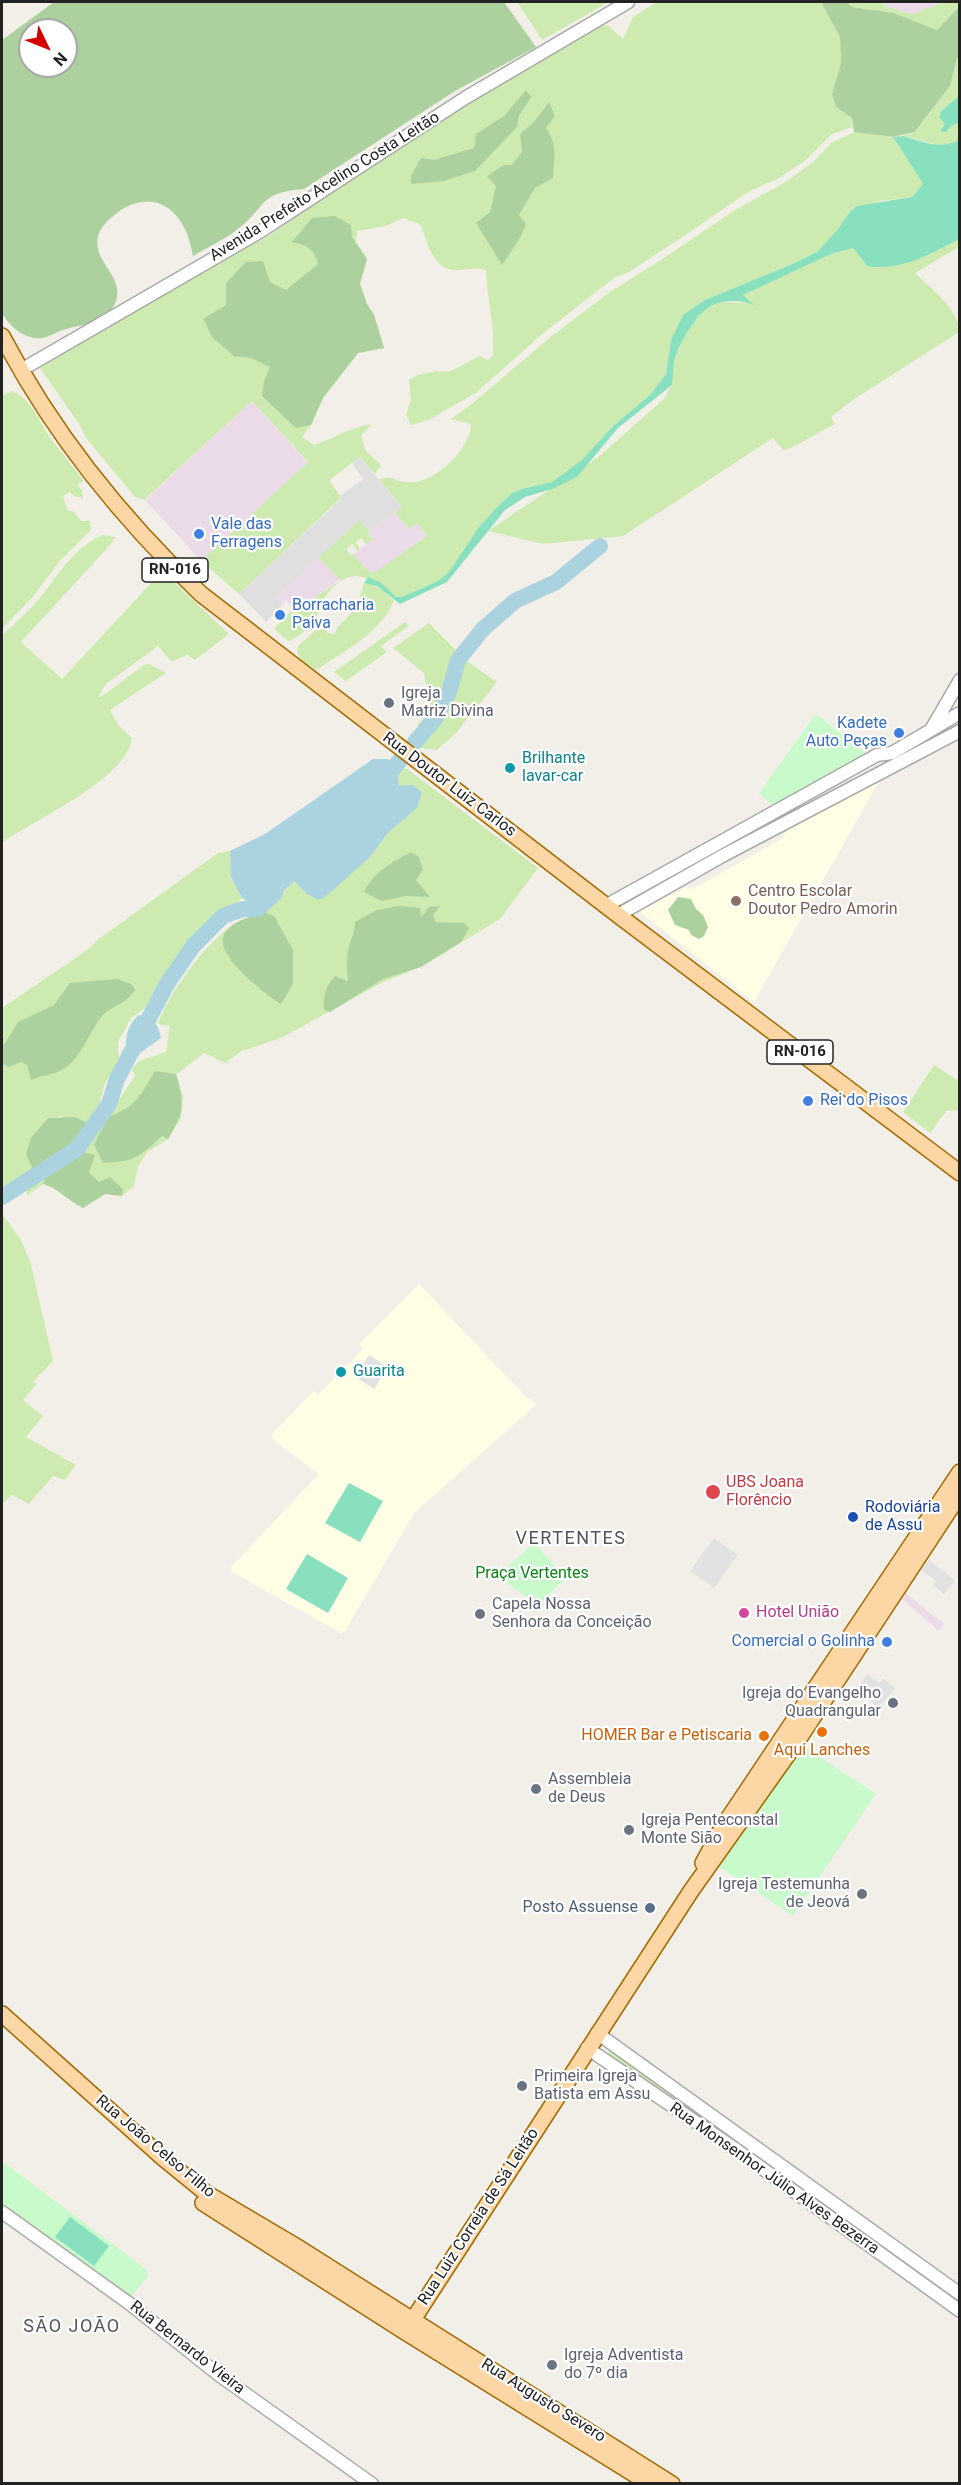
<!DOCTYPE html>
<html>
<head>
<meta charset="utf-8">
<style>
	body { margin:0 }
	#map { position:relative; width:961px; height:2485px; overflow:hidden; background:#f2efe9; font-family:Roboto,sans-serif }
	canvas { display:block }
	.frame { position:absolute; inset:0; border:3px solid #222; pointer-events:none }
	.north { position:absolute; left:18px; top:18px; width:60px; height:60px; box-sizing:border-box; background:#fff; border:2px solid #a7a7a7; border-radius:50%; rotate:133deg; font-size:16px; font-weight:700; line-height:24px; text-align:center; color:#222 }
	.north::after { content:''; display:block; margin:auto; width:21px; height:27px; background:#d40000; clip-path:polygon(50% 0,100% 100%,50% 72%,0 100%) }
</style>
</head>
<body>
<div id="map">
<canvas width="961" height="2485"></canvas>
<div class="frame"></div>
<div class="north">N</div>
</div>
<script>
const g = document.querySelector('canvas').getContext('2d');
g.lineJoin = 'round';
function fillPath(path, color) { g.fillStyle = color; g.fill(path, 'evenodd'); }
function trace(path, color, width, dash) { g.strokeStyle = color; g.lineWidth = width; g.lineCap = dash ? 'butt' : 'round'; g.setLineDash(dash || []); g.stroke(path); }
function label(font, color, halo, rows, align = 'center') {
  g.font = font + ' Roboto,sans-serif'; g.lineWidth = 4.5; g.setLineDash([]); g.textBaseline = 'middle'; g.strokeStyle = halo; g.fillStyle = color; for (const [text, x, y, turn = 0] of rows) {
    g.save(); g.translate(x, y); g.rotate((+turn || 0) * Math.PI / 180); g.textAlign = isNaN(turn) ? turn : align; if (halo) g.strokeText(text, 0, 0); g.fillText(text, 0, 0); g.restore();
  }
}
fillPath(new Path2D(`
	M360 457 403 508 370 531 359 521 276 597 282 605 266 622 239 594 340 500V496L363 479 352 463Z`), '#e0dfdf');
fillPath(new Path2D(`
	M880 2H945L912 14 885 6Z
	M252 401 308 463 201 561 145 500Z
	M395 513 409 529 417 523 427 536 374 574 366 569 353 554 373 539 368 534 370 531Z
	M318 558 341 579 303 606 294 608 286 600 282 605 275 598Z
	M904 1592 944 1624 939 1631 900 1597Z`), '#ebdbe8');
fillPath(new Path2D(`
	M879 781 754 1002 640 912 686 887 693 889 783 838 785 832Z
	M419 1284 526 1397 537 1404 414 1513 345 1631 341 1633 232 1572 230 1568 319 1474 273 1440 272 1434 314 1391 318 1395 363 1349 359 1344Z`), '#ffffe5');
fillPath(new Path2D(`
	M517 2H609L542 40Z
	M657 2H821L840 37 841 63 832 94 836 107 852 118V127L832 134 805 161 777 179 748 192 681 238 629 272 614 278 541 335 477 392 429 420 411 425 406 415 411 400 409 380 418 375 437 371 449 372 480 356 487 360 493 356C495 328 487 299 486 270 471 267 465 271 453 270 433 268 426 240 421 225L403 218 386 226 357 231 356 242 367 259 360 284 367 304 374 315 384 348 358 353 323 398 311 425 302 437 314 445C334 438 351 427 372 424L361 436 366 451 381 465 375 474 360 457 332 478 330 481 340 496V499L239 594 201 561 308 462 252 401 144 500 135 497 86 438 79 424 40 368 182 282 269 236 346 179 594 25 609 26 623 39 633 17Z
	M847 2H880L885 6 912 14 945 2H959V7L937 30 894 13 852 7Z
	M957 58H959V96L940 112V118L946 124 940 131 958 123 959 140 948 146H941L903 136 916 132 950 86Z
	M854 132 893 137 923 184 912 197 880 201 849 213 839 228 817 252 795 263 705 300 683 315 671 340 666 374 651 394 612 427 582 460 552 482 522 489 512 494 497 507 479 527 449 572 438 581 402 597H396C368 574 347 564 323 600 320 605 320 609 318 613 313 625 300 637 288 641L274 629 294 608 303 606 341 580 318 558 359 521 370 531 368 534 373 539 366 544 361 538 356 542 360 549 357 551 352 544 346 549 351 555 353 554 366 569 374 573 427 536 417 523 409 529 395 513 402 507 379 479C396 475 393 481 406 482 433 486 470 450 471 424L451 419 474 402 553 335 610 292 670 254 735 210 784 183 813 162 831 143Z
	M959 239V247L915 273C931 289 959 308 959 332L853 400 831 417 835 424 791 448 783 450 773 438 623 536 543 544 488 531 597 458 664 399 672 385 674 359 686 333 705 309 722 302 752 303 743 295 831 254 853 248 867 266C900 272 931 254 959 239Z
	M12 391C33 400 39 422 51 439 62 453 73 467 84 481L77 485 82 490 83 498 74 496 70 492 63 496 67 510 74 512 81 521H90L91 530 60 561 31 599 2 629V396Z
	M102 535 115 537 111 544 21 642 62 679 152 582 164 573 229 634 195 660 187 655 172 662 158 646 106 684 97 698 105 694 144 665 150 664 166 673 110 710 119 726 132 738C127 779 35 819 2 843V636C15 622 32 609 44 593 61 570 75 548 102 535Z
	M364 583C377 584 385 592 394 601 380 633 345 651 316 670 307 664 294 658 298 646L321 625 328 633 335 634 337 628 357 607Z
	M405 622 409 626 381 646 387 652 346 681 334 672Z
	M429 623 468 662 497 682 456 733 437 750 421 748 417 744 418 724C439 701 428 702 424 673L393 648Z
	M397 768 407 769 538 868 500 919 421 967 383 982 283 1037 242 1051 225 1063 204 1053 176 1075 183 1096 181 1118 168 1139 147 1152 138 1167 134 1186 122 1196 105 1194 83 1208C68 1201 59 1188 43 1184L27 1196 26 1188 89 1143 135 1076 132 1069 139 1061 166 1052 170 1026 158 1024C169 993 204 945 231 926 240 920 251 917 261 913 273 906 284 891 294 881L306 893 348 875 370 857 388 833 417 808 399 787Z
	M230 851 231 877 242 898 234 906 212 917 197 933 177 955 145 1008 131 1018 118 1042 119 1062 105 1083 98 1107 85 1124 73 1126 62 1116 48 1118 26 1154 34 1172 2 1187V1008L87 950 100 938 218 853Z
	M934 1065 959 1081V1110L946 1111 930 1133 903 1112Z
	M2 1214 21 1240 31 1264 53 1361 33 1382 37 1384 23 1400 43 1416 26 1437 76 1465 65 1480 53 1476 29 1504 12 1495 2 1504Z
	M611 2049 734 2136 733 2139 728 2141 607 2054Z`), '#cdebb0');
fillPath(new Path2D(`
	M54 2H504L536 47 455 91 304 189C257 193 268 206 238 229 225 239 208 247 193 256 191 247 189 237 185 229 171 201 147 194 121 210 112 216 100 226 98 237 92 261 125 277 116 301 107 325 85 323 63 330 56 332 50 337 42 338 25 340 10 327 2 313V40ZM30 30H66V66H30Z
	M821 2H847L852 7 894 13 937 30 959 7V58H957L950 86 915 132 893 137 854 132 852 118 836 107 832 94 841 63 840 37Z
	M526 90 531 97 519 116 517 127 475 171 443 181 411 184V176L421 158 434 160 474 148 476 134 504 116Z
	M549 102 555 116 546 128C558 145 554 158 553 178L535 188 519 215 526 224 520 238 502 265 476 223 490 212 496 186 487 176 504 165H512L522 152 520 134 535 121Z
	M335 216 351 225 352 237 367 259 360 284 367 304 374 315 384 348 358 353 323 398 311 425 296 428 262 396 264 381 270 367 251 358 234 356 213 338 203 319 226 305V283L246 262 263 261 270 282 286 290 318 264C314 249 307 245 292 242L312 218Z
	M411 852 419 857 423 870 416 880 430 897 406 896 381 901 364 892C373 872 393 862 411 852Z
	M678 897 691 899 696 909 703 915 708 927 704 936 699 939 691 935 689 930 675 925 668 910Z
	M399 906 420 908 421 917 429 907 440 906 433 915 436 922 464 923 469 928 461 942 421 967 383 979 330 1012 324 1010C323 995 325 988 335 976L348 981C347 971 346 961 348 951 350 940 355 933 355 922L377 910Z
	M263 912 274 916 293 950V984L281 1004C265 994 214 955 224 935 230 921 251 917 263 912Z
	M117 979 131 984 135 990C124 1006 112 1005 102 1016 88 1033 80 1063 58 1072 49 1075 40 1076 31 1080L27 1065 21 1062 9 1067 2 1063V1048L18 1022 54 1005 70 983Z
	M155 1071 176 1074C185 1105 184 1112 168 1139L162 1136C137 1158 137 1161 103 1163L94 1144 109 1116C136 1108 141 1094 155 1071Z
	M74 1117 91 1124 75 1146 34 1172 26 1154 31 1138 48 1118Z
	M79 1151 95 1155 89 1173 99 1182 110 1177 123 1189 122 1196 105 1194 83 1208C68 1201 59 1188 43 1184L47 1174Z`), '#add19e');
fillPath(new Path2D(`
	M816 714 867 754 773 806 759 793Z
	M534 1543 566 1578 538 1605 497 1576Z
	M800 1744 876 1794 793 1916 718 1866Z
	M2 2161 147 2270 148 2276 133 2295 128 2298 2 2202Z`), '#c8facc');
fillPath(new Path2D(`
	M959 96V125L958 123 951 126 946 132 940 131 945 124 940 118V112Z
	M903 136C923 142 941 150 959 140V239C931 254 900 272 867 266L853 248 831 254 743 295 754 305C740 299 718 299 705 310 694 319 677 347 674 362 673 369 673 377 672 385L618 428 577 477 552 489 525 497 505 510 447 582 400 604 377 586 364 583 368 577 381 583 396 597H402L438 581 449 572 479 527 497 507 511 494 522 489 552 482 582 460 612 427 651 394 666 374 671 340 683 315 705 300 795 263 817 252 839 228 849 213 857 206 912 197 923 184 893 137Z
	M349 1483 383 1501 360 1542 325 1523Z
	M307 1554 348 1578 328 1613 286 1589Z
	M70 2217 109 2246 94 2266 55 2237Z`), '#88e0be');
fillPath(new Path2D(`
	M369 1355 388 1367 374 1389 354 1376Z
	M714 1538 738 1555 714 1588 690 1571Z
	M929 1560 955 1580 944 1594 933 1585 936 1581 921 1570Z
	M867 1674 879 1683 883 1678 895 1688 878 1708 870 1700 873 1696 859 1686Z`), '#e2e2e2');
fillPath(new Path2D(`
	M373 759H388L397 766 399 786 412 785 422 792 417 808 388 833 370 857 325 897 318 900 306 893 294 881 263 912 242 898 231 877 230 851 265 834Z
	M138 1015C152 1016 159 1025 161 1038L136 1056 126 1053C125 1037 127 1027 138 1015Z`), '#aad3df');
trace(new Path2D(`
	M415 742 435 719 449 692 458 660 483 629 515 601 556 582 600 546
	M382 783 400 760
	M2 1197 77 1149 109 1104 117 1079 167 984 193 946 223 916 243 909H258L275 893`), '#aad3df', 16);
const minor = new Path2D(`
	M21 370 261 231 465 98 628 2
	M932 728 960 680
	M607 905 877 755 892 753 960 713
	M618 915 724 855 960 731
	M597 2033 960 2294
	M587 2048 738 2151 960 2311
	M2 2212 130 2304 219 2375 372 2484`);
const major = new Path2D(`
	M2 336C53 433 121 518 201 594L618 915 960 1173
	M703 1863 722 1828 960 1472
	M2 2014 163 2158 206 2193 299 2248 672 2484
	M203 2203 405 2332 650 2484
	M405 2332 691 1891 796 1743 960 1494`);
trace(minor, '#a9a9a9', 15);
trace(major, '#a06b00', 18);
trace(minor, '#fff', 12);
trace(major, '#fcd6a4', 15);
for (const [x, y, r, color] of [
	[199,534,6,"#3f7fe0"],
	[280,615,6,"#3f7fe0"],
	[389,703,6,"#6b7280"],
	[899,733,6,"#3f7fe0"],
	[510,768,6,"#0f9aa8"],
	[736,901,6,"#8d6e63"],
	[808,1101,6,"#3f7fe0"],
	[341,1372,6,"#0f9aa8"],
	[713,1492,8,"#e0444e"],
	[853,1517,6,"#1a4fb4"],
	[744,1613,6,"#d1479c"],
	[480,1614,6,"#6b7280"],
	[887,1642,6,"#3f7fe0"],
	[893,1703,6,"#6b7280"],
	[822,1732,6,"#e8710a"],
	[764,1736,6,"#e8710a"],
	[536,1789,6,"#6b7280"],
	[629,1830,6,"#6b7280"],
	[862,1894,6,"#6b7280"],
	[650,1908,6,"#5c6f8a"],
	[522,2086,6,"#6b7280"],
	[552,2365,6,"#6b7280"]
]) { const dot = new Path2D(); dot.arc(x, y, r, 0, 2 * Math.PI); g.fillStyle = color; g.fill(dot); trace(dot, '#fff', 2); }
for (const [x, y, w] of [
	[175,570,66],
	[800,1052,66]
]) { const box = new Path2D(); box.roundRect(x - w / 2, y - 12, w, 24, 4.5); g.fillStyle = '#fff'; g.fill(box); trace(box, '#222', 1.5); }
label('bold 15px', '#222', null, [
	["RN-016",175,570],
	["RN-016",800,1052]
]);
label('16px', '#222', '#fff', [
	["Avenida Prefeito Acelino Costa Leitão",325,187,-32],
	["Rua Doutor Luiz Carlos",449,785,37],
	["Rua João Celso Filho",155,2147,40],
	["Rua Monsenhor Júlio Alves Bezerra",774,2179,35],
	["Rua Luiz Correia de Sá Leitão",479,2217,-57],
	["Rua Bernardo Vieira",187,2348,38],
	["Rua Augusto Severo",543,2401,32]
]);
label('16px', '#366cbe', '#fff', [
	["Vale das",211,525],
	["Ferragens",211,543],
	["Borracharia",292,606],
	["Paiva",292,624],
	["Kadete",887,724,"right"],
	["Auto Peças",887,742,"right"],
	["Rei do Pisos",820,1101],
	["Comercial o Golinha",875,1642,"right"]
], 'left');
label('16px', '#5b616d', '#fff', [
	["Igreja",401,694],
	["Matriz Divina",401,712],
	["Capela Nossa",492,1605],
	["Senhora da Conceição",492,1623],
	["Igreja do Evangelho",881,1694,"right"],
	["Quadrangular",881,1712,"right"],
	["Assembleia",548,1780],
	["de Deus",548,1798],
	["Igreja Penteconstal",641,1821],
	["Monte Sião",641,1839],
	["Igreja Testemunha",850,1885,"right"],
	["de Jeová",850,1903,"right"],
	["Primeira Igreja",534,2077],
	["Batista em Assu",534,2095],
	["Igreja Adventista",564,2356],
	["do 7º dia",564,2374]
], 'left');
label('16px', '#0d838f', '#fff', [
	["Brilhante",522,759],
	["lavar-car",522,777],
	["Guarita",353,1372]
], 'left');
label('16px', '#785e54', '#fff', [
	["Centro Escolar",748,892],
	["Doutor Pedro Amorin",748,910]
], 'left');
label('16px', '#be3a42', '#fff', [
	["UBS Joana",726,1483],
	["Florêncio",726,1501]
], 'left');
label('16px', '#164399', '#fff', [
	["Rodoviária",865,1508],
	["de Assu",865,1526]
], 'left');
label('16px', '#0c8416', '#fff', [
	["Praça Vertentes",532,1574]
]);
label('16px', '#b23c85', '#fff', [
	["Hotel União",756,1613]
], 'left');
label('16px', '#c56008', '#fff', [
	["HOMER Bar e Petiscaria",752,1736],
	["Aqui Lanches",822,1751,"center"]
], 'right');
label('16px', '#4e5e75', '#fff', [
	["Posto Assuense",638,1908]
], 'right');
g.letterSpacing = '1.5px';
label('18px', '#555', '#fff', [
	["VERTENTES",571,1539],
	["SÃO JOÃO",72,2327]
]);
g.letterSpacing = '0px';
</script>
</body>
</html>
